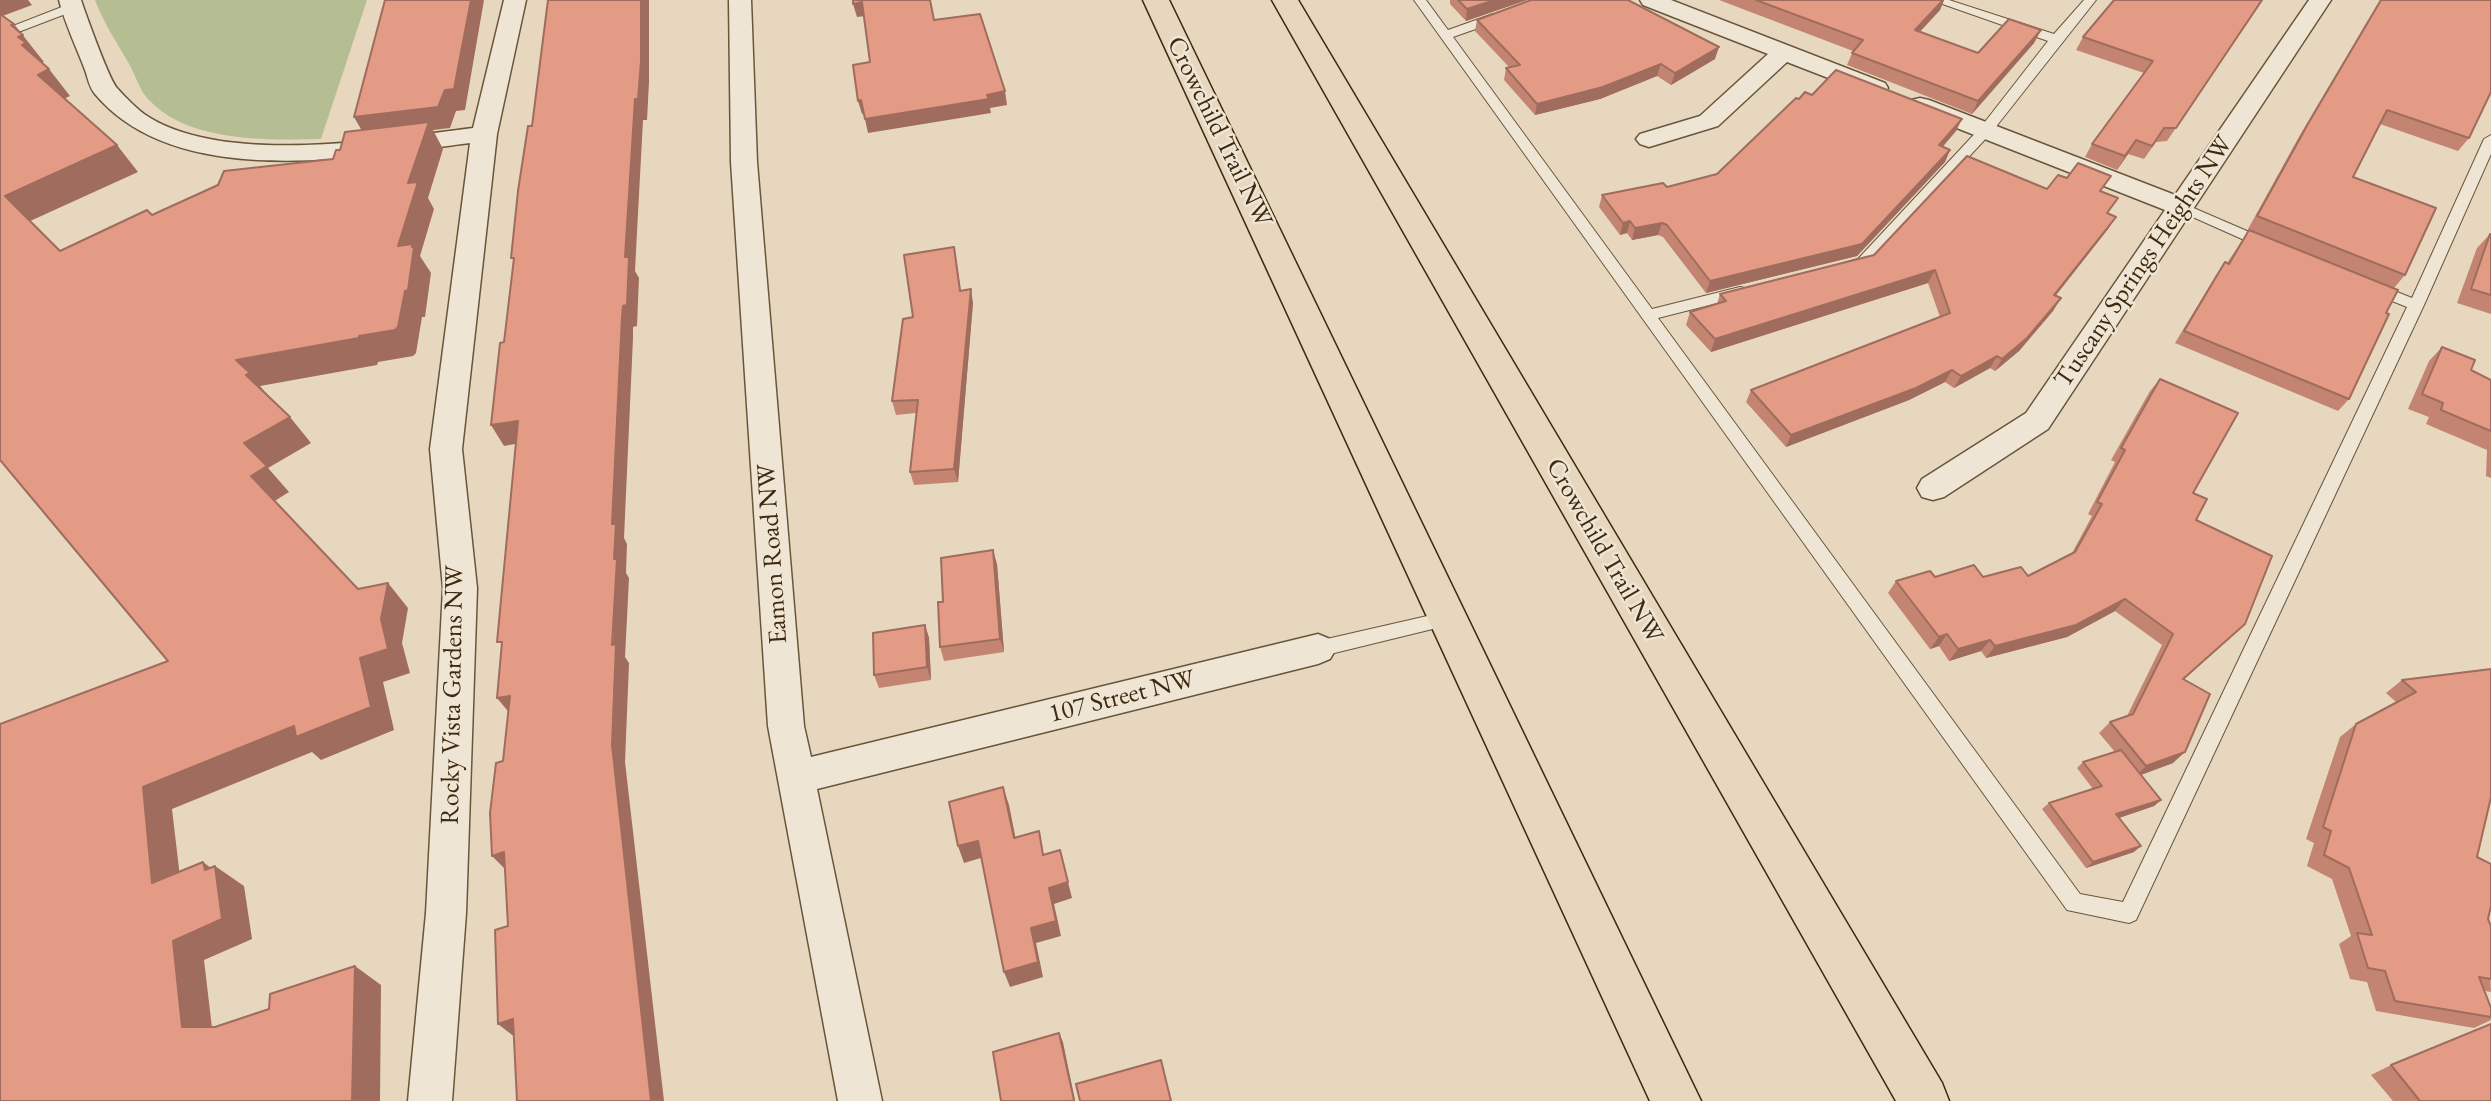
<!DOCTYPE html>
<html>
<head>
<meta charset="utf-8">
<style>
	body { margin:0 }
	canvas { display:block; background:#e7d7bf }
</style>
</head>
<body>
<canvas width="2491" height="1101"></canvas>
<script>
const g = document.querySelector('canvas').getContext('2d');
g.lineJoin = 'round';
function fillPath(path, color) { g.fillStyle = color; g.fill(path, 'evenodd'); }
function trace(path, color, width, dash) { g.strokeStyle = color; g.lineWidth = width; g.lineCap = dash ? 'butt' : 'round'; g.setLineDash(dash || []); g.stroke(path); }
function label(font, color, halo, rows, align = 'center') {
  g.font = font + ' "EB Garamond",serif'; g.lineWidth = 5; g.setLineDash([]); g.textBaseline = 'middle'; g.strokeStyle = halo; g.fillStyle = color; for (const [text, x, y, turn = 0] of rows) {
    g.save(); g.translate(x, y); g.rotate((+turn || 0) * Math.PI / 180); g.textAlign = isNaN(turn) ? turn : align; if (halo) g.strokeText(text, 0, 0); g.fillText(text, 0, 0); g.restore();
  }
}
fillPath(new Path2D(`
	M95 0H367L321 139C267 140 188 143 148 99 139 90 135 73 128 62 116 41 103 22 95 0Z`), '#b5be92');
const service = new Path2D(`
	M1414 0H1426L1448 30 1493 14H1501V20L1453 37 1652 309 1740 287 1745 288 1747 292 1745 296 1658 318 2080 894 2123 902 2407 307 2367 291 2365 287 2372 282 2412 298 2484 139 2491 135V154L2424 305 2136 920 2129 923 2067 910Z
	M1931 0H1949L2054 34 2084 0H2096L1991 133 1868 265 1849 271 1844 269 1842 266 1844 263 1858 259 1981 127 2048 41Z
	M72 3 78 7 76 10 0 39V31Z
	M2182 203 2270 241 2272 244 2270 247H2260L2177 210V204Z
	M1449 611 1455 613 1458 618 1455 623 1449 625 1318 657 1311 654 1309 649 1311 644 1318 641Z`);
const minor = new Path2D(`
	M59 0H81C86 15 109 79 117 88 125 97 135 107 144 114 221 167 385 139 473 128L504 0H526L497 134 462 449 477 588 466 913 452 1101H408L426 913 443 588 430 449 470 143C359 157 177 192 95 94 89 87 88 78 85 70 76 46 65 24 59 0Z
	M729 0H751L757 162 804 726 811 757 1318 634 1330 639 1336 649 1330 659 1318 664 817 789 882 1101H838L768 726 731 162Z
	M1640 0H1671L1885 83 1888 88 1885 93 1876 95 1867 93 1787 62 1718 126 1649 147 1640 144 1636 139 1640 134 1700 116 1768 54 1643 5Z
	M2309 0H2331L2048 429 1944 497 1933 500 1922 497 1917 488 1922 479 2026 413 2165 210 1911 110 1908 105 1911 100 1920 98 1929 100 2175 195Z`);
const motorway = new Path2D(`
	M1143 0H1169L1701 1101H1650Z
	M1272 0H1298L1942 1083 1949 1101H1896Z`);
trace(service, '#68563b', 2);
trace(minor, '#68563b', 3);
trace(motorway, '#3e2b0f', 3);
fillPath(service, '#efe5d5');
fillPath(minor, '#efe5d5');
fillPath(motorway, '#e7d7bf');
fillPath(new Path2D(`
	M1450 0H1527L1466 21 1450 4Z
	M1719 0H1944L1940 10 1920 32 1978 53 2041 30 2034 43 1972 114 1847 65 1853 51Z
	M2263 0 2167 141 2156 142 2144 159 2128 154 2117 170 2085 157 2092 144 2144 73 2076 50 2083 37Z
	M2380 0H2491L2469 138 2458 151 2380 124 2353 177 2405 275 2394 288 2248 229 2300 135Z
	M1477 20 1715 59 1671 85 1657 76 1600 99 1535 115 1504 80 1506 68 1509 67 1475 31Z
	M1812 95 1956 131 1943 146 1950 150 1945 162 1857 256 1706 293 1663 237 1658 235 1632 240 1627 233 1620 235 1599 207 1602 195 1667 187 1717 174 1799 99Z
	M2047 189 2101 191 2108 213 2116 217 2108 229 2055 296 2053 311 2019 351 1995 371 1990 368 1954 388 1945 382 1909 400 1786 447 1746 402 1751 390 1940 317 1928 283 1711 352 1686 325 1690 312 1717 304 1720 294 1874 255Z
	M2249 230 2386 313 2349 399 2338 411 2175 343 2216 275 2225 262 2227 263Z
	M2490 234H2491V314L2457 303 2477 248Z
	M954 247 961 291 973 303 958 482 914 485 910 472 916 413 896 415 892 401 913 317Z
	M2442 347 2471 370 2491 380V478L2486 476 2487 450 2426 424 2429 417 2408 409 2429 361Z
	M2160 379 2193 493 2196 520 2245 624 2183 680 2173 763 2141 775 2161 800 2154 806 2119 818 2134 852 2086 868 2042 809 2049 803 2093 789 2077 768 2083 762 2115 752 2099 733 2110 722 2127 716 2162 645 2115 611 2067 637 1986 658 1981 651 1949 661 1939 646 1930 649 1888 593 1896 581 1935 577H1983L2028 576 2072 553 2092 516 2088 514 2115 462 2111 460 2150 391Z
	M997 564 1004 652 944 661 940 647 943 602Z
	M925 625 929 638 931 680 879 688 874 675Z
	M2491 669 2490 800 2477 857 2488 919 2491 992 2485 991 2491 1008V1020L2474 1028 2376 1011 2367 982 2350 979 2339 944 2351 936 2332 879 2307 866 2314 843 2306 839 2340 737 2356 724 2396 702 2386 693 2402 680Z
	M2391 1065 2491 1101H2393L2371 1075Z`), '#c38572');
fillPath(new Path2D(`
	M0 0H28L32 5 0 17Z
	M471 0H484L465 110 456 111 450 128 433 130 443 149 428 198 434 209 420 256 431 273 425 317H422L416 353 413 356 378 362 377 365 260 386 271 399 246 375 236 360 359 336 398 246 366 138 354 117Z
	M641 0H649V82L647 120H643L637 232 635 271 639 278 637 326 633 327V338L624 538 627 544 626 573 629 578 625 657 629 663 625 762 664 1101H651L612 745 614 559 612 524 627 211Z
	M1495 0H1527L1466 21 1467 9Z
	M1943 0H1944L1940 10 1910 42 1915 30Z
	M862 2 865 16 857 17 853 4Z
	M14 24 44 62H41L22 45 11 25Z
	M2041 30 2034 43 1972 114 1978 101Z
	M1719 47 1715 59 1671 85 1675 73Z
	M1661 64 1657 76 1600 99 1535 115 1537 104Z
	M49 69 70 96 59 101 38 75Z
	M1005 91 1007 105 990 108 991 113 868 133 865 119Z
	M861 100 864 114H862L858 101Z
	M1962 119 1956 131 1934 157 1939 145Z
	M2136 140 2128 154 2117 170 2125 156Z
	M117 145 138 172 28 222 5 196Z
	M1950 150 1945 162 1857 256 1706 293 1710 281Z
	M2116 217 2108 229 2046 308 2054 295Z
	M1630 221 1627 233 1620 235 1623 223Z
	M1662 223 1658 235 1632 240 1635 228Z
	M1935 270 1928 283 1711 352 1715 339Z
	M971 289 973 303 958 482 954 469Z
	M2061 298 2053 311 2019 351 1995 371 2002 359Z
	M1997 356 1990 368 1954 388 1961 376Z
	M1952 370 1945 382 1909 400 1786 447 1791 435Z
	M290 417 311 443 268 468 289 492 273 502 251 476 244 443Z
	M518 421 531 441 504 446 491 425Z
	M993 550 997 564 1004 652 1000 639Z
	M388 583 408 608 402 643 410 673 383 682 394 730 321 760 312 752 172 809 183 903 152 883 143 787 360 658 381 619Z
	M2125 599 2115 611 2067 637 1986 658 1995 646Z
	M2245 624 2233 635 2171 691 2183 679Z
	M925 625 929 638 931 680 927 667Z
	M1947 634 1939 646 1930 649 1939 637Z
	M1990 640 1981 651 1949 661 1958 649Z
	M510 696 512 716 497 698Z
	M2185 752 2173 763 2135 777 2146 766Z
	M1003 787 1009 805 1019 855 1014 838Z
	M2161 800 2154 806 2110 821 2116 814Z
	M978 841 984 857 964 863 958 846Z
	M2141 846 2134 852 2086 868 2093 862Z
	M504 852 508 872 492 856Z
	M203 862 215 871V866L244 886 252 939 204 960 214 1045 182 1027 173 941 205 870Z
	M1068 882 1072 898 1054 904 1061 936 1036 943 1043 977 1010 987 1004 972 1031 928 1049 888Z
	M355 966 381 985 380 1101H352Z
	M513 1019 516 1038 498 1024Z
	M1059 1033 1063 1042 1075 1101H1071Z`), '#9f6c5d');
const building = new Path2D(`
	M385 0H471L454 89 445 90 438 107 354 117Z
	M548 0H641V61L638 99H635L625 257H629L627 305 623 306 622 317 612 524H616L614 559H617L612 645 616 644 612 745 651 1101H517L513 1019 498 1024 495 930 508 926 504 852 492 856 490 813 496 763 503 761 510 696 497 698 502 642H497L518 421 491 425 500 343 504 342 514 258H511L518 191 528 126H532Z
	M853 0H930L934 20 980 14 1005 91 987 95 989 99 865 119 861 100 858 101 853 65 870 62 862 2 853 4Z
	M1458 0H1495L1467 9Z
	M1531 0H1628L1719 47 1675 73 1661 64 1603 87 1537 104 1506 68 1520 65 1477 20Z
	M1756 0H1943L1915 30 1978 53 2009 19 2041 30 1978 101 1852 53 1863 40Z
	M2114 0H2262L2176 128H2164L2152 146 2136 140 2125 156 2092 144 2153 61 2083 37Z
	M2381 0H2491V92L2469 138 2387 110 2353 177 2436 208 2405 275 2257 216 2309 122Z
	M0 14 14 24 11 25 23 35 18 37 26 43 22 45 49 69 38 75 117 145 5 196 60 251 147 210 152 215 218 185 224 171 333 159 336 150H340L345 132 429 122 408 183 418 182 398 246 412 244V247H414L408 290 405 291 398 327 395 330 359 336V338L236 360 250 373 246 375 290 417 244 443 267 466 251 476 358 589 388 583 381 619 388 649 360 658 371 707 296 737 294 726 143 787 152 883 203 862 205 870 215 866 222 919 173 941 182 1027H215L269 1009 270 994 355 966 352 1101H0V724L168 661 0 460Z
	M1836 70 1962 119 1939 145 1950 150 1862 244 1710 281 1667 225 1662 223 1635 228 1630 221 1623 223 1602 195 1663 183 1667 187 1717 174 1796 98 1799 99 1805 92 1812 95Z
	M1967 156 2047 189 2058 175 2067 178 2078 163 2111 176 2100 191 2118 198 2107 213 2116 217 2054 295 2061 298 2027 338 2002 359 1997 356 1961 376 1952 370 1916 388 1791 435 1751 390 1950 313 1935 270 1715 339 1690 312 1726 301 1720 294 1874 255Z
	M2249 230 2398 290 2386 313 2389 314 2349 399 2184 331 2225 262 2229 264Z
	M2490 234H2491V295L2471 289Z
	M954 247 960 291 971 289 954 469 910 472 918 400 892 401 903 319 913 317 904 255Z
	M2442 347 2475 360 2471 370 2491 380V431L2441 410 2443 403 2422 394Z
	M2160 379 2238 413 2193 493 2207 499 2196 520 2272 556 2245 624 2183 679 2210 694 2185 752 2146 766 2110 722 2133 714 2173 634 2125 599 2076 625 1995 646 1990 640 1958 649 1947 634 1939 637 1896 581 1930 571 1935 577 1974 565 1983 577 2021 567 2028 576 2075 552 2102 504 2097 502 2125 450 2121 448Z
	M993 550 1000 639 940 647 938 602H943L941 558Z
	M925 625 927 667 874 675 873 633Z
	M2491 669V797L2477 857 2491 864V906L2488 919 2491 926V979L2479 977 2491 1008V1017L2395 1001 2385 971 2368 968 2357 933 2372 935 2349 868 2324 855 2331 831 2323 827 2356 724 2416 692 2402 680Z
	M2121 750 2161 800 2116 814 2141 846 2093 862 2049 803 2102 786 2083 762Z
	M1003 787 1014 838 1039 831 1043 855 1060 850 1068 882 1049 888 1056 921 1031 928 1038 962 1004 972 978 841 958 846 949 802Z
	M2491 1024V1101H2420L2391 1065Z
	M1059 1033 1074 1100 1071 1101H1001L993 1052Z
	M1161 1060 1171 1101H1080L1076 1084Z`);
fillPath(building, '#e39b85');
trace(building, '#9f6c5d', 2);
label('26px', '#3e2b0f', '#efe5d5', [
	["Crowchild Trail NW",1219,132,64],
	["Tuscany Springs Heights NW",2144,262,-56],
	["Crowchild Trail NW",1604,551,60],
	["Eamon Road NW",773,554,-94],
	["Rocky Vista Gardens NW",453,695,-89],
	["107 Street NW",1122,697,-14]
]);
</script>
</body>
</html>
